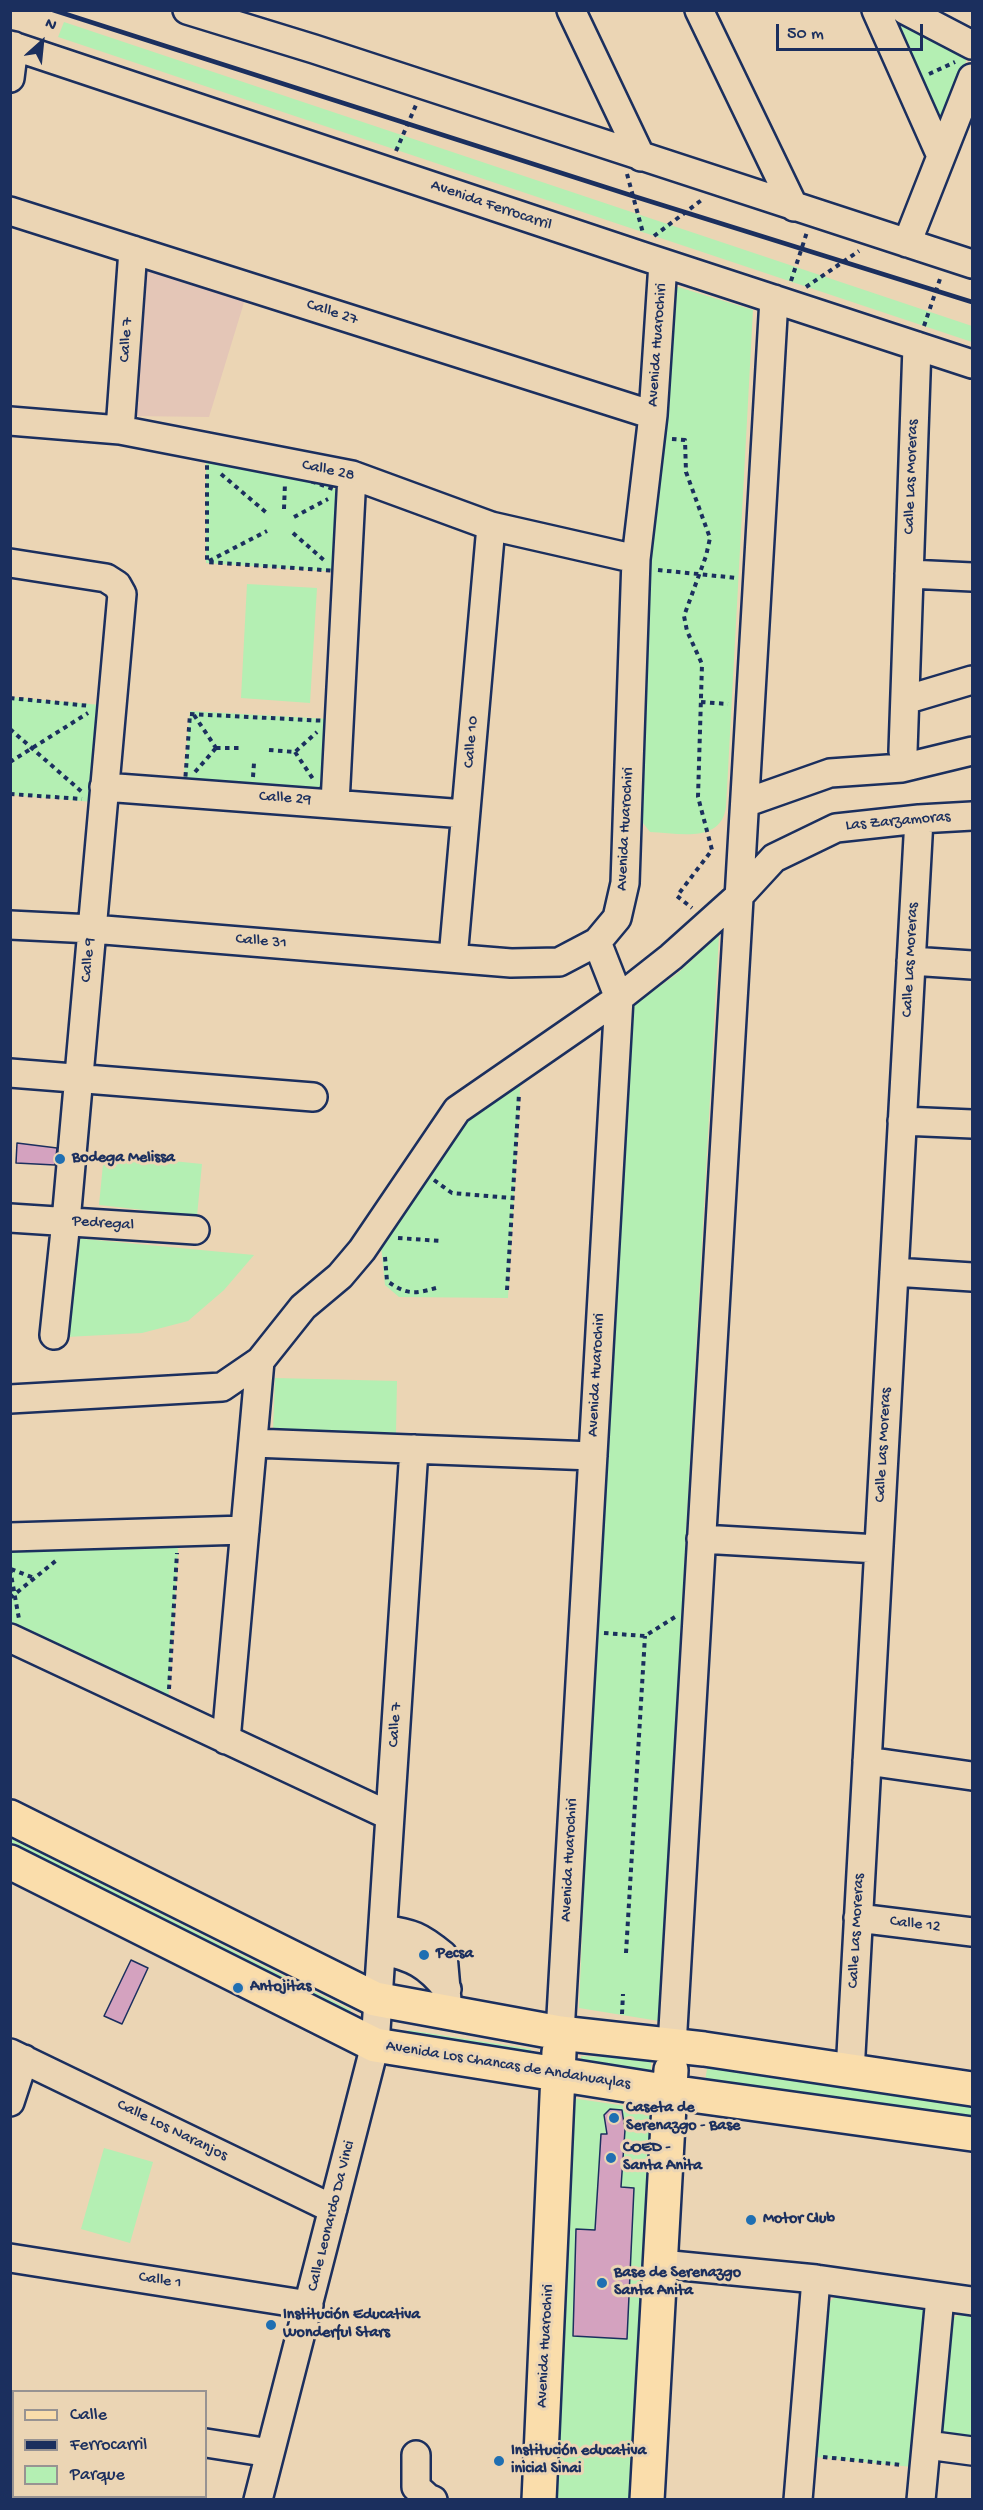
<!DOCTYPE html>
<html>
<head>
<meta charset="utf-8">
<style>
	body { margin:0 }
	#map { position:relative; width:983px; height:2510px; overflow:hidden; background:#ebd5b4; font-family:"Gochi Hand",sans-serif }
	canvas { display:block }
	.frame { position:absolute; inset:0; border:12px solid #1b2f5e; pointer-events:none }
	.legend { position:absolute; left:12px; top:2390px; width:195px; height:108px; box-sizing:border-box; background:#ebd5b4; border:2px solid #989392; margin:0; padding:8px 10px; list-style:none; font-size:18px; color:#1b2f5e }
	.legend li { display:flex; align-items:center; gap:12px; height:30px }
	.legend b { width:30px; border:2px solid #989392 }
	.north { position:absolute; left:12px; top:12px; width:60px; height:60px; -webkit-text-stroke:4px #ebd5b4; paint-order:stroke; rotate:27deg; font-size:16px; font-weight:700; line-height:24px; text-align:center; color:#1b2f5e }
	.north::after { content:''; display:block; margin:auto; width:21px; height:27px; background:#1b2f5e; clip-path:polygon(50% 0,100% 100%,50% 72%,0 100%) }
	.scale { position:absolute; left:776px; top:24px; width:147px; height:27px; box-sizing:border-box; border:3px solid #1b2f5e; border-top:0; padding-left:8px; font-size:18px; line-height:21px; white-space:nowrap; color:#1b2f5e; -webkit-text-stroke:4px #ebd5b4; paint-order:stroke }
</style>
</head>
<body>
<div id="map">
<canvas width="983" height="2510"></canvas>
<div class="frame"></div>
<ul class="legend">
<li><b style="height:8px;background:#faddab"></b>Calle</li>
<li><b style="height:8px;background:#1b2f5e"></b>Ferrocarril</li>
<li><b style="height:16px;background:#b4efb3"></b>Parque</li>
</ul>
<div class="north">N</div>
<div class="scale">50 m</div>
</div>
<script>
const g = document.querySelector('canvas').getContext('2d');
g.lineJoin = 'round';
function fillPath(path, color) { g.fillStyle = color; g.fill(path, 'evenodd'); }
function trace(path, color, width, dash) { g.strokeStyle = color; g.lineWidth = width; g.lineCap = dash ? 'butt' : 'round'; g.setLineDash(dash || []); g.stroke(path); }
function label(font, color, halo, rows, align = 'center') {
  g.font = font + ' "Gochi Hand",sans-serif'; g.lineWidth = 6; g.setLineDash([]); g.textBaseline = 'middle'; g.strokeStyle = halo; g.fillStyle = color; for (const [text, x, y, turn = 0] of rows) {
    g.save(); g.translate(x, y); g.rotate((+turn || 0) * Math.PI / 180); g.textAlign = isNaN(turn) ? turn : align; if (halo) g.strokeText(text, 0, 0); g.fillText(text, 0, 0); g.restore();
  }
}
fillPath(new Path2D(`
	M142 266 246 296 209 417 131 416Z`), '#e4c6b7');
fillPath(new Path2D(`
	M886 13 968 56 937 139Z
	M64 22 972 326V342L58 37Z
	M675 286 753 310 726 807C721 844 678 833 650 832L643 823 641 783 646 586Z
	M206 453 286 471 341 491 339 572 206 563Z
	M247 584 317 588 310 703 241 698Z
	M10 697 101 705 93 802 11 795Z
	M190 711 330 719 325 789 320 794 183 786Z
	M719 935 659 2021 579 2008 591 1715 630 1008 678 973Z
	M521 1072 508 1298 399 1297 385 1285 381 1246 464 1115Z
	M104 1154 202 1164 197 1216 99 1205Z
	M74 1238 254 1255 224 1290 188 1321 142 1333 66 1337Z
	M275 1378 397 1381 396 1433 273 1430Z
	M179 1535 168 1705 11 1625 10 1542Z
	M10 1838 351 2010 346 2021 11 1854Z
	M408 2030 531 2049V2055L406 2037Z
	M581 2056 651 2059V2076L581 2063Z
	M708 2063 972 2099V2125L704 2087Z
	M571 2098 661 2111 638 2499 548 2500Z
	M104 2148 153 2162 130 2243 81 2229Z
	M836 2296 923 2306 930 2316 912 2467 816 2457 824 2307Z
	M958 2315 972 2317V2445L938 2433 949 2321Z`), '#b4efb3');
const building = new Path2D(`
	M17 1143 57 1148 55 1165 16 1163Z
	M131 1960 148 1968 122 2024 104 2016Z
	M610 2109 622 2110 625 2130 621 2187 634 2188 627 2339 573 2336 576 2229 595 2230 601 2134H607L604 2115Z`);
fillPath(building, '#d4a2bf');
trace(building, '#1b2f5e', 1.5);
const minor = new Path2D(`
	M187 10 314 49 972 264
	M571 10 641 157
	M699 10 794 207
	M876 10 941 156
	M905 10 972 45
	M10 45 642 256 972 364
	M10 78 14 46
	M10 211 653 415
	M907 243 972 78
	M10 421 120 430 352 475 491 526 636 559
	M120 430 133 250
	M10 563 106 578 117 585 122 594 66 1221 54 1335
	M909 574 972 577
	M905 700 972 680
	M903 751 917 346
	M104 787 465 814
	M335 803 352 475
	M745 803 830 773 902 768 972 751
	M10 925 92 929 511 963 559 962 597 942
	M453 958 491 526
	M911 961 972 965
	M10 1073 313 1097
	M902 1121 972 1124
	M10 1218 195 1230
	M894 1272 972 1277
	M10 1399 222 1387 260 1361 303 1307 340 1276 362 1250 457 1110 619 998 671 957 739 896 774 858 836 828 919 819 972 816
	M253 1443 593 1456
	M10 1537 245 1530
	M701 1539 878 1549
	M10 1638 390 1816
	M226 1740 260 1361
	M867 1761 972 1776
	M858 1918 972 1932
	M383 1929C412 1933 420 1936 443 1955L448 2012
	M382 1950C413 1958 426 1963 447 1989
	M560 2033 619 998 597 942 617 918 625 883 636 559 653 415 663 263
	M672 2046 774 299
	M10 2053 333 2209
	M850 2072 919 819
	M10 2102 24 2059
	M10 2258 309 2305
	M661 2264 816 2279 972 2301
	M10 2413H14
	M206 2443 270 2453
	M927 2445 972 2451
	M416 2455V2487L428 2498 433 2500
	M258 2500 375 2045 414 1449
	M798 2500 816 2279
	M921 2500 940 2297`);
const major = new Path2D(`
	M10 1817 375 1999 560 2033 704 2049 972 2089
	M10 1862 375 2045 670 2092 972 2134
	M539 2500 559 2052
	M647 2500 671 2070`);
trace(minor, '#1b2f5e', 32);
trace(major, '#1b2f5e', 38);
trace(new Path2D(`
	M929 74 955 62
	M396 151 416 105
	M627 174 643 233
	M654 236 703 199
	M791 281 807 232
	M806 287 859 251
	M924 326 941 276
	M672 439 685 440 686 472 710 538 706 556 684 616 687 631 702 664 698 797 712 850 677 896 692 908
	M207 455 286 472 341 492 337 571 207 562Z
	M221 474 268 514
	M284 509 285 483
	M294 517 328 499
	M293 533 325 561
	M209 561 267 531
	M658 570 737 578
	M10 698 90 706
	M701 702 728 704
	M190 714 328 721 324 786 316 792 185 783Z
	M194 715 216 748
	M10 729 82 792
	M216 748H242
	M269 750 295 752 317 732
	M295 752 313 779
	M10 762 88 713
	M195 772 216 748
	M253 777 254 763
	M10 794 82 799
	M434 1180 452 1193 512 1198
	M398 1238 441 1241
	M385 1257 387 1281C407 1295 414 1294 436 1288
	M507 1290 519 1094
	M10 1569 19 1619
	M11 1569 34 1578
	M10 1598 58 1559
	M604 1633 645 1636 675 1617
	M169 1689 177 1553
	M626 1953 645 1636
	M622 2014 623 1994
	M823 2457 902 2465`), '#1b2f5e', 4, [4.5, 4.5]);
trace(minor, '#ebd5b4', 27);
trace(major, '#faddab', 33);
trace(new Path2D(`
	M53 10 633 196 972 302`), '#1b2f5e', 4.5);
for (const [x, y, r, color] of [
	[60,1159,6,"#1f6fb2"],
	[424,1955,6,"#1f6fb2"],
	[238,1988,6,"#1f6fb2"],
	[614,2118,6,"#1f6fb2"],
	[611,2158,6,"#1f6fb2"],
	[751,2220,6,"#1f6fb2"],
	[602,2283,6,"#1f6fb2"],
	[271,2325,6,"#1f6fb2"],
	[499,2461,6,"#1f6fb2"]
]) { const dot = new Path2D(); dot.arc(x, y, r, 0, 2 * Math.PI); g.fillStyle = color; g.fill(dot); trace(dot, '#ebd5b4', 2); }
label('16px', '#1b2f5e', '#ebd5b4', [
	["Avenida Ferrocarril",491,206,19],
	["Calle 27",332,313,18],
	["Calle 7",127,340,-86],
	["Avenida Huarochiri",658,345,-86],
	["Calle 28",328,471,12],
	["Calle Las Moreras",912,477,-88],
	["Calle 10",472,742,-85],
	["Calle 29",285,799,4],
	["Las Zarzamoras",898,822,-5],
	["Avenida Huarochiri",626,829,-87],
	["Calle 31",261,942,5],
	["Calle 9",89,960,-85],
	["Calle Las Moreras",911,960,-87],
	["Pedregal",103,1224,4],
	["Avenida Huarochiri",597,1375,-87],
	["Calle Las Moreras",884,1445,-87],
	["Calle 7",396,1725,-86],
	["Avenida Huarochiri",570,1860,-87],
	["Calle 12",915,1925,7],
	["Calle Las Moreras",857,1931,-87],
	["Avenida Los Chancas de Andahuaylas",508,2066,9],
	["Calle Los Naranjos",172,2131,26],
	["Calle Leonardo Da Vinci",332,2216,-76],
	["Calle 1",160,2281,9],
	["Avenida Huarochiri",546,2346,-87]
]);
label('bold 16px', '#1b2f5e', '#ebd5b4', [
	["Bodega Melissa",72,1159],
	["Pecsa",436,1955],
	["Antojitas",250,1988],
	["Caseta de",626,2109],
	["Serenazgo - Base",626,2127],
	["COED -",623,2149],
	["Santa Anita",623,2167],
	["Motor Club",763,2220],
	["Base de Serenazgo",614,2274],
	["Santa Anita",614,2292],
	["Institución Educativa",283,2316],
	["Wonderful Stars",283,2334],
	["Institución educativa",511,2452],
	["inicial Sinai",511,2470]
], 'left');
</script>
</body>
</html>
